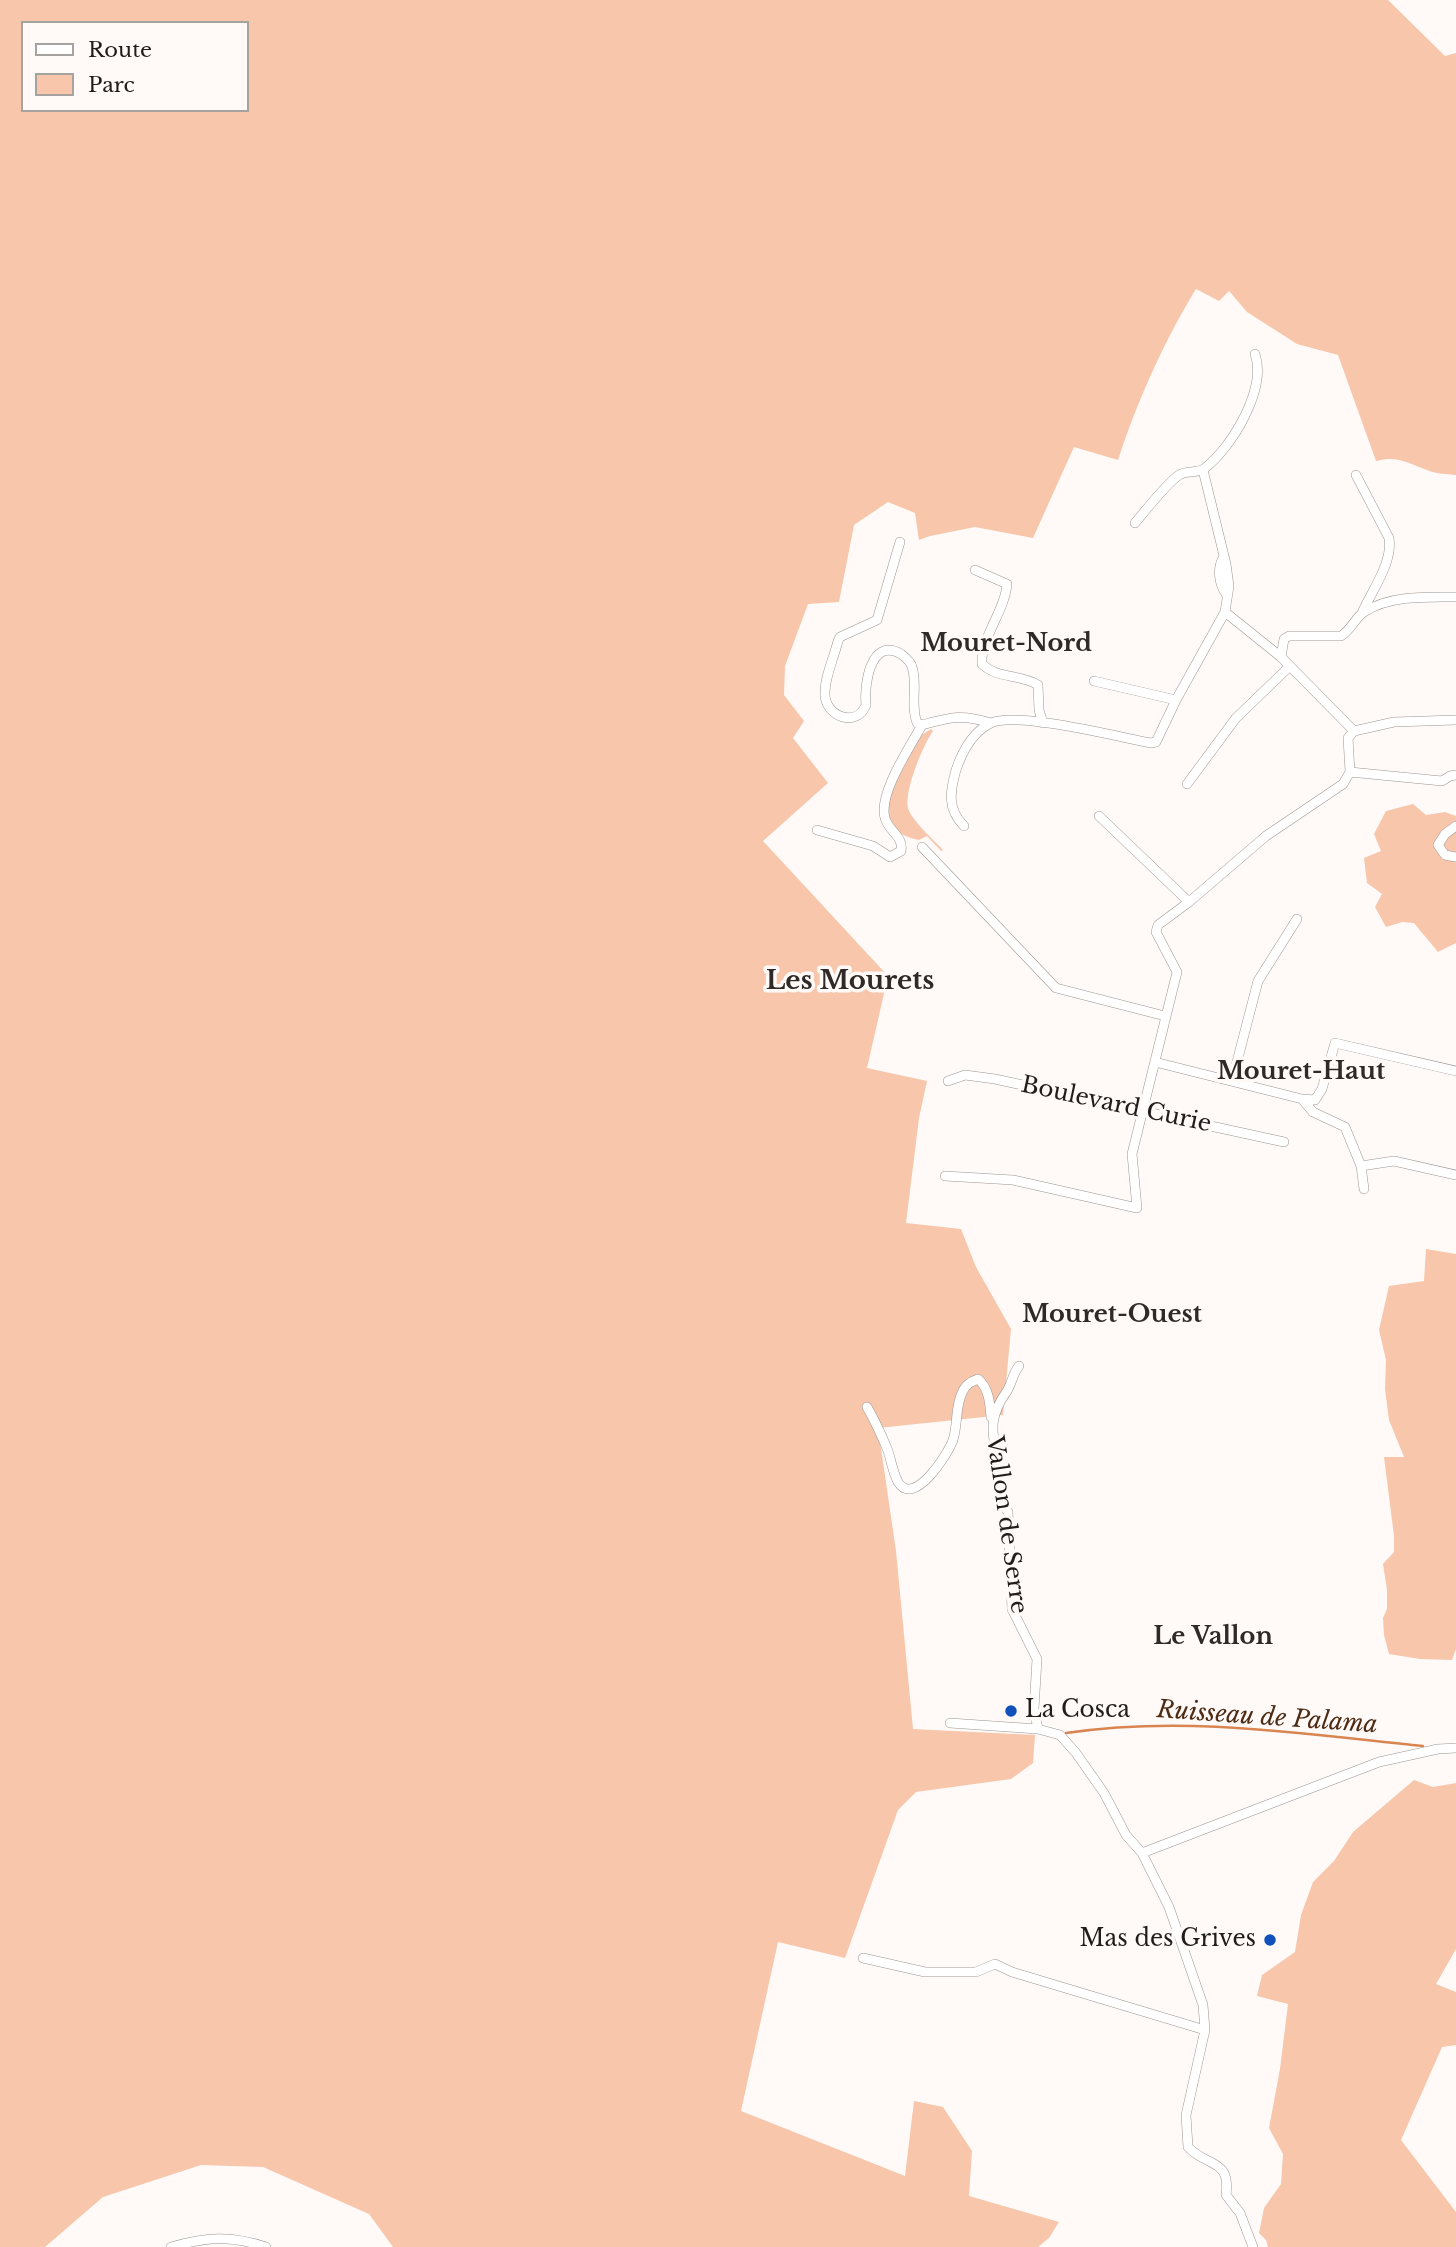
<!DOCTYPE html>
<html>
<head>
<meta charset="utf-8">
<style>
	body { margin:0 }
	#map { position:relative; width:1456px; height:2247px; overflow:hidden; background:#fffaf7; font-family:"Libre Baskerville",serif }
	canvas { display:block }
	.legend { position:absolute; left:21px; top:21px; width:228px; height:91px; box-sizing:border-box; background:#fffaf7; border:2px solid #a6a2a0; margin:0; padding:9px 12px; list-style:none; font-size:21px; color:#201e1d }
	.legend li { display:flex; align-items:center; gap:14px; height:35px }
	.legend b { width:35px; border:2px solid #a6a2a0 }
</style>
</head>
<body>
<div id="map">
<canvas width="1456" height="2247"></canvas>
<ul class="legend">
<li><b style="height:9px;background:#fff"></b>Route</li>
<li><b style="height:19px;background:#f7c6ab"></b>Parc</li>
</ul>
</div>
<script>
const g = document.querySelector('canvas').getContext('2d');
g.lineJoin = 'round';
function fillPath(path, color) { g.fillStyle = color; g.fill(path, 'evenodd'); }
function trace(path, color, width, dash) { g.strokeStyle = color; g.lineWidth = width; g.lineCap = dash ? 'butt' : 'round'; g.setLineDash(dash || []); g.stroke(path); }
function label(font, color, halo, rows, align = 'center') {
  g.font = font + ' "Libre Baskerville",serif'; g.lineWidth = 7; g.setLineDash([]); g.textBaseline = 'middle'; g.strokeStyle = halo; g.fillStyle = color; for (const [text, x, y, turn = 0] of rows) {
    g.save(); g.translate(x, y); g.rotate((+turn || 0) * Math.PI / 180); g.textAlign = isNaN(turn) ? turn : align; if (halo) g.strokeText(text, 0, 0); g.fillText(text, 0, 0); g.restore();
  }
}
fillPath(new Path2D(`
	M0 0H1388L1445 56 1456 53V475C1447 474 1435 474 1427 470 1408 463 1397 455 1376 461L1338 355 1297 344 1247 312 1229 291 1219 301 1196 289C1165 339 1136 404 1118 460L1074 447 1033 538 975 527 930 536 919 540 915 513 888 502 854 525 839 602 808 604 785 666 784 695 804 721 793 738 828 783 763 841 888 976 867 1068 927 1081 919 1118 906 1223 961 1229 976 1267 1011 1329 1003 1415 878 1428 896 1551 913 1729 1035 1735 1033 1763 1011 1779 916 1792 898 1810 845 1958 778 1942 741 2111 905 2176 914 2101 943 2107 972 2151 969 2196 1059 2222 1049 2238 1038 2247H393L369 2214 263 2167 201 2165 103 2197 45 2247H0ZM23 23H247V110H23Z
	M931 729 933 731C923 745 904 791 908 808 911 820 934 840 943 850L941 851 927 836 919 840C893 835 885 821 889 795L920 736Z
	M1413 804 1426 815 1445 812 1456 816V943L1438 952 1414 923 1402 922 1386 927 1375 907 1382 894 1367 883 1364 858 1381 851 1374 834 1386 811Z
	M1426 1249 1456 1254V1649L1452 1660 1420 1659 1389 1654 1384 1635 1383 1618 1387 1609V1590L1383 1564 1394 1552V1536L1384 1457H1404L1389 1420 1385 1389 1386 1360 1379 1330 1389 1286 1424 1281Z
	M1414 1780 1433 1787 1456 1783V1949L1436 1984 1456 1992V2045L1442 2047 1401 2140 1456 2212V2247H1268L1266 2240 1259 2233 1264 2208 1281 2184 1283 2154 1269 2128 1280 2069 1288 2004 1257 1996 1262 1975 1295 1952 1301 1915 1313 1882 1334 1861 1353 1832Z`), '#f7c6ab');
trace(new Path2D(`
	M1066 1733C1185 1715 1304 1734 1423 1746`), '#d98552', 2.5);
const minor = new Path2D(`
	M1203 470 1226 564 1229 586 1225 612
	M1356 475 1389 538C1393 563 1372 590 1362 613
	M1135 523C1146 510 1166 484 1179 475 1186 470 1198 474 1205 468 1232 447 1267 389 1255 354
	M900 542 877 620 840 637 838 641C834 658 824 678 825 695 826 717 857 728 866 705 864 686 870 636 901 654 905 657 911 662 912 667 918 684 910 705 917 723L922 725C952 717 961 714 991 723
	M1223 558C1217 569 1219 584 1226 594
	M975 570 1007 584C1005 611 980 639 982 664 997 679 1021 674 1038 685L1039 710 1043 723
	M1225 612 1281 657 1354 731
	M1281 657 1284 639 1289 636H1341C1351 630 1355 618 1364 612 1390 595 1427 597 1456 597
	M1094 681 1176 700
	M1354 731 1394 722 1456 720
	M1350 772 1442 781 1450 776 1456 775
	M1187 784 1236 718 1290 666
	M1099 816 1189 902
	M964 826C947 809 950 791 956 770 962 752 972 732 991 723 1016 711 1119 737 1151 743L1156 742 1176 700 1225 612
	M1456 826 1445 834 1438 845 1445 855 1456 857
	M817 830 873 846 890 857 901 851C904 836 888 831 885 818 878 794 910 747 922 725
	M922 847 1056 988 1165 1016
	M1155 1062 1302 1099 1315 1100 1322 1089 1335 1043 1456 1071
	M948 1081 965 1075 995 1079 1284 1142
	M1232 1081 1258 981 1297 919
	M1302 1099 1313 1112 1345 1127 1361 1166 1394 1161 1456 1175
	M1361 1166 1364 1189
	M945 1176 1013 1180 1137 1208 1132 1154 1177 972 1156 932 1158 925 1189 902 1266 836 1343 784 1350 772 1348 738 1354 731
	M1019 1366C1013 1373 1012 1383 1007 1391 985 1422 994 1435 999 1470 1001 1491 995 1494 1008 1512L1012 1609 1037 1659 1034 1709 1038 1729
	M867 1407C875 1421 882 1436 888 1451 891 1460 893 1473 898 1482 914 1508 948 1454 953 1440 958 1425 955 1407 962 1393 965 1385 970 1382 978 1379 989 1388 990 1404 991 1417
	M950 1723 1038 1729 1060 1735 1076 1753 1104 1793 1126 1835 1142 1853 1169 1907 1203 2005 1205 2030 1186 2115 1188 2147C1206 2167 1231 2158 1226 2195L1240 2213 1253 2247
	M1142 1853 1379 1762 1438 1749 1456 1748
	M863 1958 925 1972H976L995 1964 1012 1972 1205 2030
	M171 2247C206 2237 230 2235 266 2247`);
trace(minor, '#9b9692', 10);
trace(minor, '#fff', 9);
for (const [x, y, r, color] of [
	[1011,1711,7,"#1250bc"],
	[1270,1940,7,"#1250bc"]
]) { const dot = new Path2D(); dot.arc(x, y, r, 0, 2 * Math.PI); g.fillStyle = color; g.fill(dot); trace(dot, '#fffaf7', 2.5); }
label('23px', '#201e1d', '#fffaf7', [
	["Boulevard Curie",1116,1105,12],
	["Vallon de Serre",1006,1525,82]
]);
label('23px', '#201e1d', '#fffaf7', [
	["La Cosca",1025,1711],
	["Mas des Grives",1256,1940,"right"]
], 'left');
label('bold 24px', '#2f2a28', '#fffaf7', [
	["Mouret-Nord",1006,644],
	["Mouret-Haut",1301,1072],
	["Mouret-Ouest",1112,1315],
	["Le Vallon",1213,1637]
]);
label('italic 24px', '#4e2b15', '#fffaf7', [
	["Ruisseau de Palama",1267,1718,4]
]);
label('bold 26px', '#2f2a28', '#fffaf7', [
	["Les Mourets",850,982]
]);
</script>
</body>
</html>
